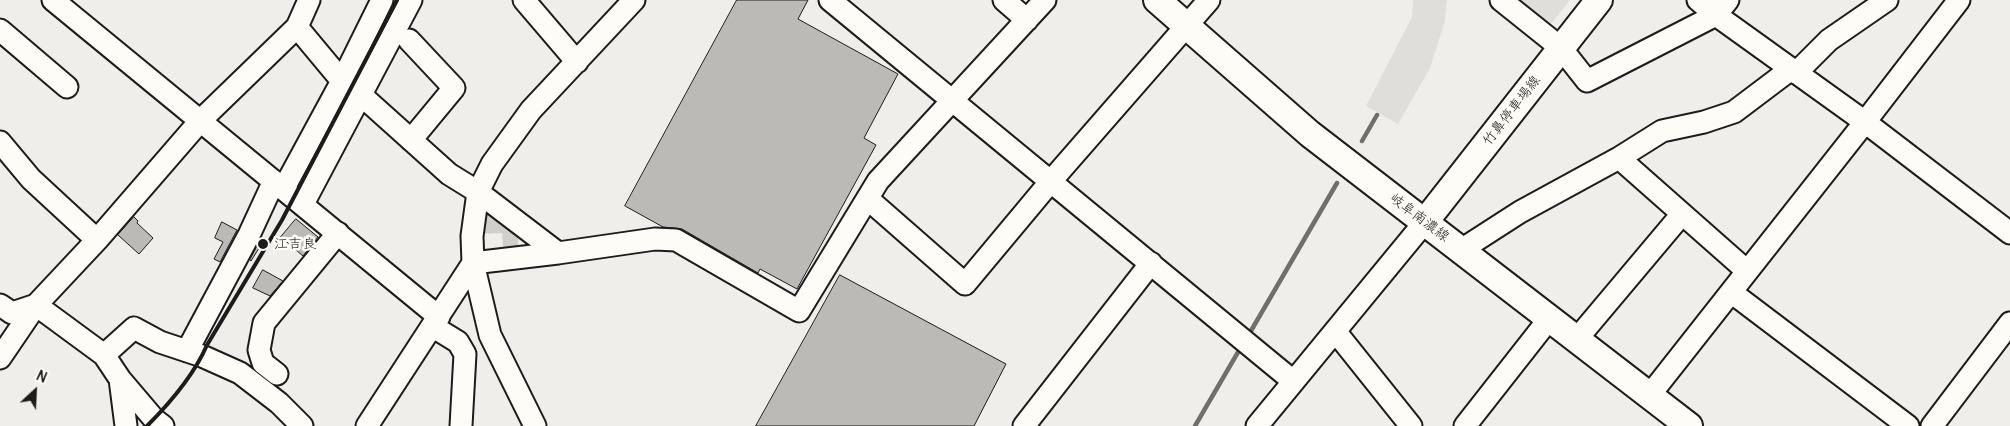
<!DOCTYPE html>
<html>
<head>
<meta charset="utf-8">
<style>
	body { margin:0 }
	#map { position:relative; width:2010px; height:426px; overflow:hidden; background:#f0eeea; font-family:Pangolin,sans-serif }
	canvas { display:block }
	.north { position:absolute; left:10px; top:366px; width:50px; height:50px; -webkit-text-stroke:4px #fdfcf7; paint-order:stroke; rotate:25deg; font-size:14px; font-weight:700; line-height:20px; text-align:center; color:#1c1c1c }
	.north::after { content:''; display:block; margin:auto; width:18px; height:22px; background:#1c1c1c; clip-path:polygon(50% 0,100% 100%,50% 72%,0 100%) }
</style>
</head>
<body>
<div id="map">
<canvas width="2010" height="426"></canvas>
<div class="north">N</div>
</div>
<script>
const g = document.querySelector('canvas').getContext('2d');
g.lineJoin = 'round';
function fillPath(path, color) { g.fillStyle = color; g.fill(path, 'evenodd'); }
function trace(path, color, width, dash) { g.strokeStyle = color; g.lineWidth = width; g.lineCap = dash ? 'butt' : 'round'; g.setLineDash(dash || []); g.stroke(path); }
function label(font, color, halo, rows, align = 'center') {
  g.font = font + ' Pangolin,"Klee One",sans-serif'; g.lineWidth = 5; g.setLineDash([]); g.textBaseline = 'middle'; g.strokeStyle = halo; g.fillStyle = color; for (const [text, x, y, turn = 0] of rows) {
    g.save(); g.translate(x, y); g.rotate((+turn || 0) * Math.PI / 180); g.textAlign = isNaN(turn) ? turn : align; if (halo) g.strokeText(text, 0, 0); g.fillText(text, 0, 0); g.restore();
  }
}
fillPath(new Path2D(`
	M1413 0H1447L1445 21 1430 68 1398 124 1366 106 1412 17Z
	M1509 0H1570L1546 30Z`), '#e0deda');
fillPath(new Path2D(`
	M481 196 517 224 519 255 504 256 502 233 476 234Z`), '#d0cfcc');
trace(new Path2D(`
	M1362 141 1377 115
	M1248 336 1337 183
	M1195 426 1241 347`), '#706f6d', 4.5);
const building = new Path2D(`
	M737 0H808L798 19 898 74 864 138 876 145 797 289 760 269 758 273 682 229 663 227 625 206Z
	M134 217 138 221 137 223 153 238 139 254 118 235Z
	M296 219 318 237 303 256 281 237Z
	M222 222 237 230 220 262 214 259 223 242 215 238Z
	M261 239 264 240 251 261 250 260Z
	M263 270 283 281 270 296 253 288Z
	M840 275 1006 364 974 426H756Z`);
fillPath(building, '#bbbab6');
trace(building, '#1c1c1c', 1);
const minor = new Path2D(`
	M53 0 439 317
	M524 0 577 62
	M830 0 1293 381
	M1004 0 1027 20
	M1501 0 1561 48 1587 81 1716 15 1728 0
	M1698 0 1716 15 1865 122 2010 233
	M297 27 342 81
	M0 30 67 87
	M409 40 454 88 411 140
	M1796 73 1829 40 1887 0
	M361 95 449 174 478 192 558 253
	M0 142 31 179 97 240
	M1619 158 1747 271
	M284 188 342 81 382 0
	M868 199 965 284 1051 181 1209 0
	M303 204 411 0
	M1461 250 1520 212 1619 158 1662 131 1704 122 1734 112 1791 69
	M473 263 558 253 655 239 676 240 799 311 878 181 1045 0
	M1731 292 1908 426
	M0 305 12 313 36 305
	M36 305 104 355 120 379 154 419 163 426
	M432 326 458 342 465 354 461 426
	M1335 331 1411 426
	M1576 340 1682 214
	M187 351 249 235 274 181
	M104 355 134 328 160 342 202 356 240 373 279 403 302 426
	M0 358 36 305 97 240 201 120 297 27 309 0
	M277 374 263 363 259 350 264 323 338 233
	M120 379 126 426
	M1649 396 1865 122 1959 0
	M367 426 473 263
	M535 426 490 335 473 263 472 236 478 192 492 164 531 110 634 0
	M1024 426 1151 263
	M1257 426 1424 223
	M1465 426 1549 319
	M1932 426 2010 323`);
const major = new Path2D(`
	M1157 0 1310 134 1689 426
	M1424 223 1599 0`);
trace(minor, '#1c1c1c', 25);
trace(major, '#1c1c1c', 30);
trace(minor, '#fdfcf7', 21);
trace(major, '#fdfcf7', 26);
trace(new Path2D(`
	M147 426C170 403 194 375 207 345L282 220 397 0`), '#1c1c1c', 4);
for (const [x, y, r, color] of [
	[263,244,6,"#1c1c1c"]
]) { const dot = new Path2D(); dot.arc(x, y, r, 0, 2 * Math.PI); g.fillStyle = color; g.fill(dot); trace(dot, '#fdfcf7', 2); }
label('14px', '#1c1c1c', '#fdfcf7', [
	["竹鼻停車場線",1512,111,-52],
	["岐阜南濃線",1419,218,37]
]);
label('14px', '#1c1c1c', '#fdfcf7', [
	["江吉良",274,244]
], 'left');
</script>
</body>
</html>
